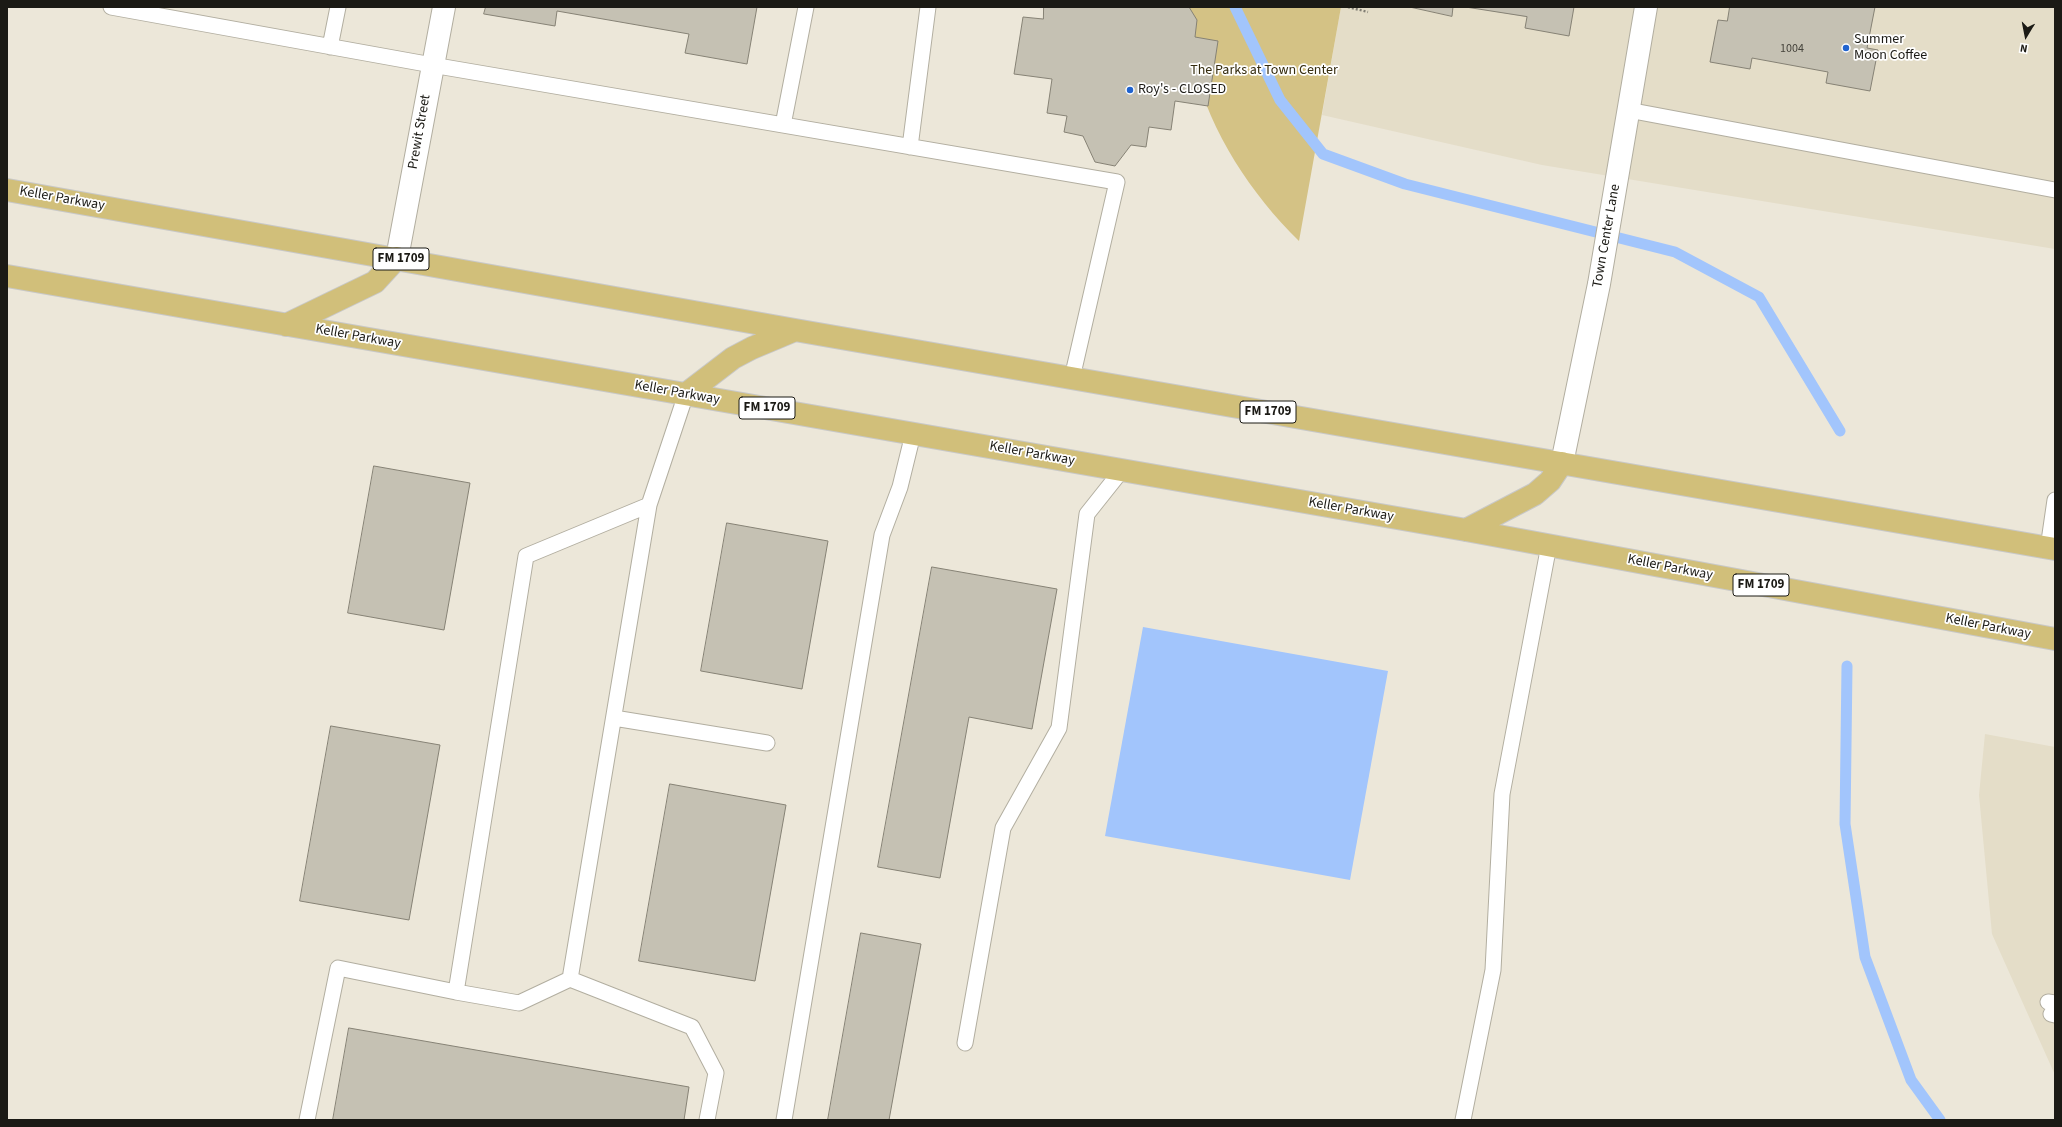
<!DOCTYPE html>
<html>
<head>
<meta charset="utf-8">
<style>
	body { margin:0 }
	#map { position:relative; width:2062px; height:1127px; overflow:hidden; background:#ece7d9; font-family:"Source Sans 3",sans-serif }
	canvas { display:block }
	.frame { position:absolute; inset:0; border:8px solid #1b1a15; pointer-events:none }
	.north { position:absolute; left:2006px; top:16px; width:40px; height:40px; -webkit-text-stroke:3px #fff; paint-order:stroke; rotate:190deg; font-size:11px; font-weight:700; line-height:16px; text-align:center; color:#1b1a15 }
	.north::after { content:''; display:block; margin:auto; width:14px; height:18px; background:#1b1a15; clip-path:polygon(50% 0,100% 100%,50% 72%,0 100%) }
</style>
</head>
<body>
<div id="map">
<canvas width="2062" height="1127"></canvas>
<div class="frame"></div>
<div class="north">N</div>
</div>
<script>
const g = document.querySelector('canvas').getContext('2d');
g.lineJoin = 'round';
function fillPath(path, color) { g.fillStyle = color; g.fill(path, 'evenodd'); }
function trace(path, color, width, dash) { g.strokeStyle = color; g.lineWidth = width; g.lineCap = dash ? 'butt' : 'round'; g.setLineDash(dash || []); g.stroke(path); }
function label(font, color, halo, rows, align = 'center') {
  g.font = font + ' "Source Sans 3",sans-serif'; g.lineWidth = 3.5; g.setLineDash([]); g.textBaseline = 'middle'; g.strokeStyle = halo; g.fillStyle = color; for (const [text, x, y, turn = 0] of rows) {
    g.save(); g.translate(x, y); g.rotate((+turn || 0) * Math.PI / 180); g.textAlign = isNaN(turn) ? turn : align; if (halo) g.strokeText(text, 0, 0); g.fillText(text, 0, 0); g.restore();
  }
}
fillPath(new Path2D(`
	M1341 7H2055V249L1542 165 1322 115Z
	M1985 734 2055 747V1075L1992 934 1979 795Z`), '#e4ddc8');
fillPath(new Path2D(`
	M1182 7H1341L1299 241C1251 194 1211 133 1194 67 1189 47 1186 27 1182 7Z`), '#d4c285');
fillPath(new Path2D(`
	M1143 627 1388 671 1350 880 1105 836Z`), '#a2c5fc');
trace(new Path2D(`
	M1235 7 1280 100 1323 154 1405 184 1675 252 1759 297 1840 431
	M1847 666 1845 824 1865 957 1911 1080 1940 1120`), '#a2c5fc', 11);
const building = new Path2D(`
	M486 7H757L747 64 685 53 689 34 557 11 555 26 484 14Z
	M1044 7H1189L1197 20 1195 37 1218 41 1208 106 1175 101 1171 130 1149 127 1146 147 1131 145 1115 166 1095 162 1083 136 1064 132 1067 116 1047 113 1052 79 1014 74 1023 17 1043 19Z
	M1410 7H1453L1452 16Z
	M1466 7H1574L1569 36 1525 28 1527 17Z
	M1730 7H1875L1867 48 1878 50 1870 91 1826 83 1828 72 1752 58 1750 69 1710 62 1718 20 1727 21Z
	M374 466 470 483 444 630 348 613Z
	M727 523 828 541 802 689 701 671Z
	M932 567 1057 589 1032 729 969 717 940 878 878 867Z
	M331 726 440 745 409 920 300 901Z
	M670 784 786 805 755 981 639 961Z
	M861 933 921 944 889 1120H828Z
	M349 1028 689 1087 684 1120H333Z`);
fillPath(building, '#c5c1b3');
trace(building, '#868275', 1);
const lane = new Path2D(`
	M111 7 432 65 1117 182 1072 378
	M330 47 338 7
	M1628 110 2055 190
	M783 125 806 7
	M910 147 928 7
	M649 505 526 556 456 992 519 1003 570 979 649 505 686 394
	M2048 548 2055 500
	M614 718 767 743
	M570 979 692 1027 716 1073 707 1120
	M2048 1002 2055 1003
	M2051 1014 2055 1015
	M965 1043 1003 828 1059 728 1087 514 1122 470
	M307 1120 338 968 456 992
	M784 1120 882 535 900 487 913 434
	M1463 1120 1493 970 1502 794 1549 545`);
const street = new Path2D(`
	M397 258 444 7
	M1562 463 1599 284 1646 7`);
const primary = new Path2D(`
	M7 190 795 330 2055 549
	M7 276 1466 530 2055 639
	M286 325 375 282 397 258
	M686 394 733 358 752 348 795 330
	M1466 530 1535 494 1550 481 1562 463`);
trace(lane, '#b2aea0', 17);
trace(street, '#b2aea0', 24);
trace(primary, '#c8c8c7', 24);
trace(new Path2D(`
	M1348 7 1368 12`), '#817e74', 2.5, [2, 2]);
trace(lane, '#fff', 15);
trace(street, '#fff', 22);
trace(primary, '#d1bf7a', 22);
for (const [x, y, r, color] of [
	[1846,48,4,"#2063cf"],
	[1130,90,4,"#2063cf"]
]) { const dot = new Path2D(); dot.arc(x, y, r, 0, 2 * Math.PI); g.fillStyle = color; g.fill(dot); trace(dot, '#fff', 1.5); }
label('12px', '#46443c', null, [
	["1004",1792,49]
]);
for (const [x, y, w] of [
	[401,259,56],
	[767,408,56],
	[1268,412,56],
	[1761,585,56]
]) { const box = new Path2D(); box.roundRect(x - w / 2, y - 11, w, 22, 3); g.fillStyle = '#fff'; g.fill(box); trace(box, '#1b1a15', 1); }
label('bold 13px', '#1b1a15', null, [
	["FM 1709",401,259],
	["FM 1709",767,408],
	["FM 1709",1268,412],
	["FM 1709",1761,585]
]);
label('14px', '#1b1a15', '#fff', [
	["Summer",1854,40],
	["Moon Coffee",1854,56],
	["Roy's - CLOSED",1138,90]
], 'left');
label('14px', '#352c0e', '#fff', [
	["The Parks at Town Center",1264,71]
]);
label('14px', '#1b1a15', '#fff', [
	["Prewit Street",420,132,-80],
	["Keller Parkway",62,199,10],
	["Town Center Lane",1607,236,-80],
	["Keller Parkway",358,337,10],
	["Keller Parkway",677,393,10],
	["Keller Parkway",1032,454,10],
	["Keller Parkway",1351,510,10],
	["Keller Parkway",1670,568,11],
	["Keller Parkway",1988,627,11]
]);
</script>
</body>
</html>
